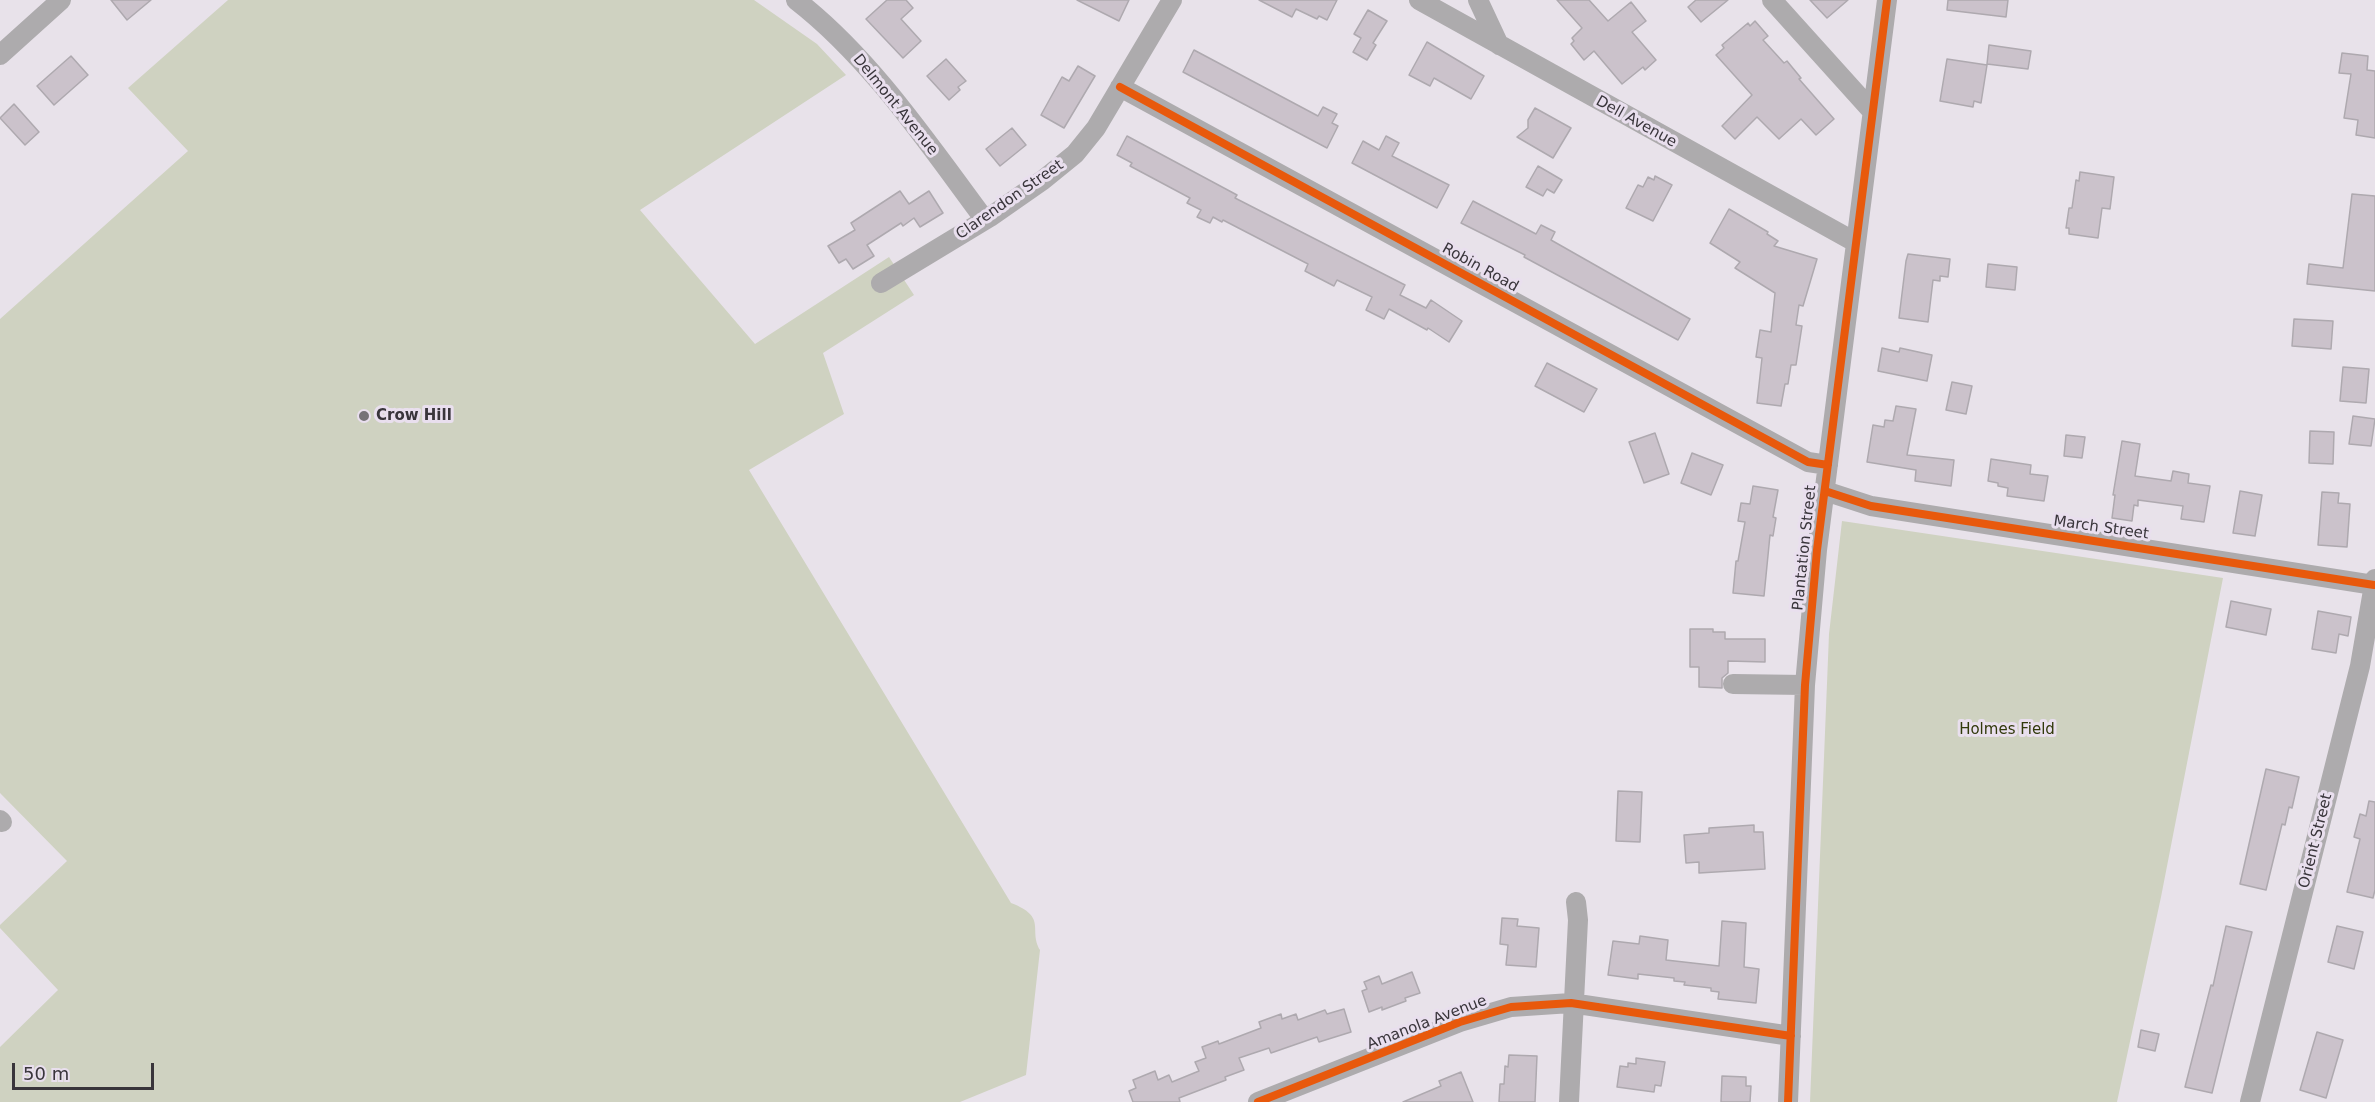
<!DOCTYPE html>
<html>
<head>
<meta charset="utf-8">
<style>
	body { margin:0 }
	#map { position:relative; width:2375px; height:1102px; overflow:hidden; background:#e8e2ea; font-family:"DejaVu Sans",sans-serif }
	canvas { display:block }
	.scale { position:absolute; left:12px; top:1063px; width:142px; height:27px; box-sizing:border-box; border:3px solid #39353b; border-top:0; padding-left:8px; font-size:18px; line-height:21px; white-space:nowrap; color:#39353b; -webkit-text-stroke:4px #e9dfee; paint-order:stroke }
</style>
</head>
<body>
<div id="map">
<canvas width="2375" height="1102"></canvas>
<div class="scale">50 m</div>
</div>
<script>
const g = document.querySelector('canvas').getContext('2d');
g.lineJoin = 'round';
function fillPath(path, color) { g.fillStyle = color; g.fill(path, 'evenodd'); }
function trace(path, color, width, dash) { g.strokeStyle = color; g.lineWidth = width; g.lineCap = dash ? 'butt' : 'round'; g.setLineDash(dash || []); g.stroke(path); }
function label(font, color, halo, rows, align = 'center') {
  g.font = font + ' "DejaVu Sans",sans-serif'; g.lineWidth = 6; g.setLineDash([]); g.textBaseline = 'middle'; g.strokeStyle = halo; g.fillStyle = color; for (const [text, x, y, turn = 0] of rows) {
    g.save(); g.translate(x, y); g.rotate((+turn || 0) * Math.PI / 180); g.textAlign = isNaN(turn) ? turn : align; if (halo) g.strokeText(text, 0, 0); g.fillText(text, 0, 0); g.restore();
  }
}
fillPath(new Path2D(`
	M228 0H754L817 44 846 75 640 210 755 344 889 257 914 295 823 353 844 414 749 470 1011 903C1048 917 1028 930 1040 950L1026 1075 960 1102H0V1047L58 990 0 928V925L67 861 0 793V319L188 151 128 88Z
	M1842 521 2223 578 2161 897 2117 1102H1810L1829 634Z`), '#cfd2c1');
const building = new Path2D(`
	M111 0H151L127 20Z
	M887 0H906L913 8 901 19 921 41 903 58 866 19Z
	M1077 0H1129L1119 21Z
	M1259 0H1337L1327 20 1319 16 1317 19 1296 9 1292 17Z
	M1557 0H1589L1608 21 1631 2 1646 21 1632 32 1656 60 1645 70 1643 67 1622 84 1594 51 1584 60 1571 44 1574 41 1572 38 1582 28Z
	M1696 0H1728L1701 22 1688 7Z
	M1810 0H1848L1827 18Z
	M1948 0H2008L2006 17 1947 10Z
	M1368 10 1387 21 1373 43 1376 45 1367 60 1353 52 1361 38 1354 34Z
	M1755 21 1768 36 1763 40 1784 63 1787 61 1801 78 1799 79 1834 119 1816 135 1801 119 1779 139 1757 117 1735 139 1722 126 1752 95 1716 55 1724 48 1722 45 1748 23 1750 26Z
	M1427 42 1484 76 1471 99 1434 78 1430 86 1409 75Z
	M1989 45 2031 51 2028 69 1987 64Z
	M1194 50 1318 116 1323 107 1337 114 1332 123 1338 126 1327 148 1183 72Z
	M2342 53 2368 56 2367 70 2375 71V138L2356 135 2358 120 2344 118 2351 74 2339 73Z
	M71 56 88 75 54 105 37 86Z
	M946 59 966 81 958 87 960 90 949 100 927 76Z
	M1947 59 1987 65 1981 103 1974 101 1973 107 1940 101Z
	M1078 66 1095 76 1064 128 1041 115 1062 77 1069 81Z
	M14 104 39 132 25 145 0 118Z
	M1535 108 1571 128 1553 158 1517 137 1528 128V120Z
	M1012 128 1026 145 1000 166 986 149Z
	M1127 136 1237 195 1235 198 1405 285 1400 295 1426 308 1431 300 1462 321 1449 342 1428 328 1427 330 1389 309 1384 319 1366 310 1372 297 1337 280 1334 286 1305 271 1308 264 1223 220 1222 222 1213 217 1210 223 1197 217 1201 210 1187 203 1190 198 1130 166 1132 163 1117 155Z
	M1386 136 1399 143 1392 156 1449 185 1437 208 1352 163 1363 141 1379 150Z
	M1538 166 1562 180 1554 193 1547 189 1543 196 1526 187Z
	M2080 172 2114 177 2110 209 2102 208 2098 238 2069 234V228H2066L2069 208H2072L2076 180 2079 181Z
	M1655 176 1672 185 1653 221 1626 208 1638 185 1643 187 1648 177 1654 180Z
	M900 191 909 204 929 191 943 213 920 227 914 218 903 226 901 223 867 245 874 256 853 269 846 259 839 263 828 246 855 230 851 223Z
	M2352 194 2375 196V291L2307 284 2309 264 2343 268Z
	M1473 201 1536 234 1541 225 1555 232 1551 240 1690 319 1678 340 1524 257 1525 255 1461 223Z
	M1729 209 1768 232 1767 234 1778 241 1774 246 1817 259 1803 306 1799 305 1796 325 1802 326 1796 365H1791L1788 384H1785L1781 406 1757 403 1762 358 1756 357 1760 330 1771 332 1775 293 1735 268 1740 262 1710 243Z
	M1908 254 1950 259 1948 277 1940 276V281L1933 280 1928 322 1899 318 1906 261Z
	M1988 264 2017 267 2015 290 1986 287Z
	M2294 319 2333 321 2331 349 2292 346Z
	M1882 348 1899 352 1900 348 1932 355 1927 381 1878 371Z
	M1547 363 1597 389 1584 412 1535 386Z
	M2343 367 2369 369 2366 403 2340 401Z
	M1952 382 1972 386 1966 414 1946 410Z
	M1896 406 1916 409 1907 455 1954 460 1951 486 1915 481 1916 470 1867 462 1873 425 1884 427 1885 420 1893 421Z
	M2353 416 2375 419 2371 446 2349 444Z
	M2310 431 2334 432 2333 464 2309 463Z
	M1655 433 1669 474 1644 483 1629 442Z
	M2066 435 2085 437 2082 458 2064 456Z
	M2122 441 2140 444 2135 476 2171 481 2173 471 2189 474 2188 483 2210 486 2204 522 2181 519 2183 506 2138 500V506L2134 505 2132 521 2112 518 2115 495H2113Z
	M1692 453 1723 465 1711 495 1681 483Z
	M1991 459 2031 465 2030 474 2048 476 2044 501 2007 496 2008 488 1998 486V483L1988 481Z
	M1753 486 1778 490 1773 517 1776 518 1773 536 1770 535 1764 596 1733 593 1736 561H1738L1745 522 1738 521 1741 503 1750 504Z
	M2240 491 2262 495 2255 536 2233 533Z
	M2322 492 2339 493 2338 503 2350 504 2347 547 2318 545Z
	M2231 601 2271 609 2266 635 2226 627Z
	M2318 611 2351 617 2348 636 2339 634 2336 653 2312 649Z
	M1690 629H1713V632H1725V639H1765V662L1728 661V673L1722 678V688L1699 687V667H1690Z
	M2266 769 2299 777 2292 808 2289 807 2285 825 2282 824 2266 890 2240 884Z
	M1618 791 1642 792 1640 842 1616 841Z
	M2369 801 2375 802V890L2373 898 2347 892 2360 839 2354 837 2360 814 2366 816Z
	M1754 825V832H1763L1765 869 1699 873V862L1686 863 1684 835 1709 833V828Z
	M1502 918 1518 919 1517 926 1539 928 1536 967 1506 965 1508 945 1500 944Z
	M1722 921 1746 923 1744 967 1759 969 1756 1003 1718 999 1719 992 1711 991V988L1684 985 1685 982 1674 981V978L1638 974V979L1608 975 1613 941 1639 944 1640 936 1668 940 1666 960 1719 966Z
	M2226 926 2252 932 2212 1093 2185 1087 2211 985 2213 986Z
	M2337 926 2363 932 2354 969 2328 962Z
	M1412 972 1420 993 1405 998 1406 1001 1382 1010V1007L1369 1012 1362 991 1367 989 1364 982 1379 976 1382 984Z
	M1344 1009 1351 1032 1319 1042 1317 1037 1271 1053 1269 1048 1239 1058 1244 1070 1225 1077 1226 1080 1179 1098 1180 1102H1133L1129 1091 1136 1088 1133 1080 1155 1071 1158 1080 1169 1075 1172 1082 1199 1071 1195 1062 1206 1058 1202 1047 1218 1041 1219 1044 1261 1028 1259 1022 1281 1014 1282 1019 1296 1014 1298 1020 1325 1010 1327 1014Z
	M2141 1030 2159 1034 2155 1051 2138 1047Z
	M2317 1032 2343 1040 2326 1098 2300 1090Z
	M1509 1055 1537 1056 1535 1102H1499L1500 1084H1504L1505 1066 1508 1067Z
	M1636 1058 1665 1062 1661 1086 1655 1085 1654 1092 1617 1087 1620 1066 1628 1067V1063L1636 1064Z
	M1461 1072 1473 1102H1403L1441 1086 1439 1081Z
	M1722 1076 1746 1077V1086H1751L1750 1102H1721Z`);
fillPath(building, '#cbc2cb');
trace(building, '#aea9af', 1.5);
trace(new Path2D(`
	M796 0C871 58 929 145 985 220
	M1419 0 1855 242
	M1478 0 1499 45
	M1772 0 1872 111
	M0 55 61 0
	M1120 87 1808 462 1828 465
	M881 283 990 217 1043 180 1075 154 1096 128 1172 0
	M1825 491 1871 506 2374 585
	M1733 684 1805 685
	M0 820 2 822
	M1258 1102 1460 1022 1511 1007 1571 1003 1791 1036
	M1569 1102 1578 920 1576 902
	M1788 1102 1805 685 1817 550 1887 0
	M2250 1102 2360 666 2375 579`), '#adabad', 20);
trace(new Path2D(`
	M1120 87 1808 462 1828 465
	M1825 491 1871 506 2374 585
	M1258 1102 1460 1022 1511 1007 1571 1003 1791 1036
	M1788 1102 1805 685 1817 550 1887 0`), '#e8590c', 8);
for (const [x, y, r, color] of [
	[364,416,6,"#767278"]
]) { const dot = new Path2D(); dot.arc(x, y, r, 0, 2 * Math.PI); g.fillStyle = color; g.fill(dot); trace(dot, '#e9dfee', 2); }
label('15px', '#39353b', '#e9dfee', [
	["Delmont Avenue",895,105,51],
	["Dell Avenue",1636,122,29],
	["Clarendon Street",1010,200,-35],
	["Robin Road",1480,268,29],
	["March Street",2101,528,8],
	["Plantation Street",1805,548,-84],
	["Orient Street",2316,841,-76],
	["Amanola Avenue",1427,1023,-21]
]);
label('bold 15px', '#39353b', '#e9dfee', [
	["Crow Hill",376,416]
], 'left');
label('15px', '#31390b', '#e9dfee', [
	["Holmes Field",2007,730]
]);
</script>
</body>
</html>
